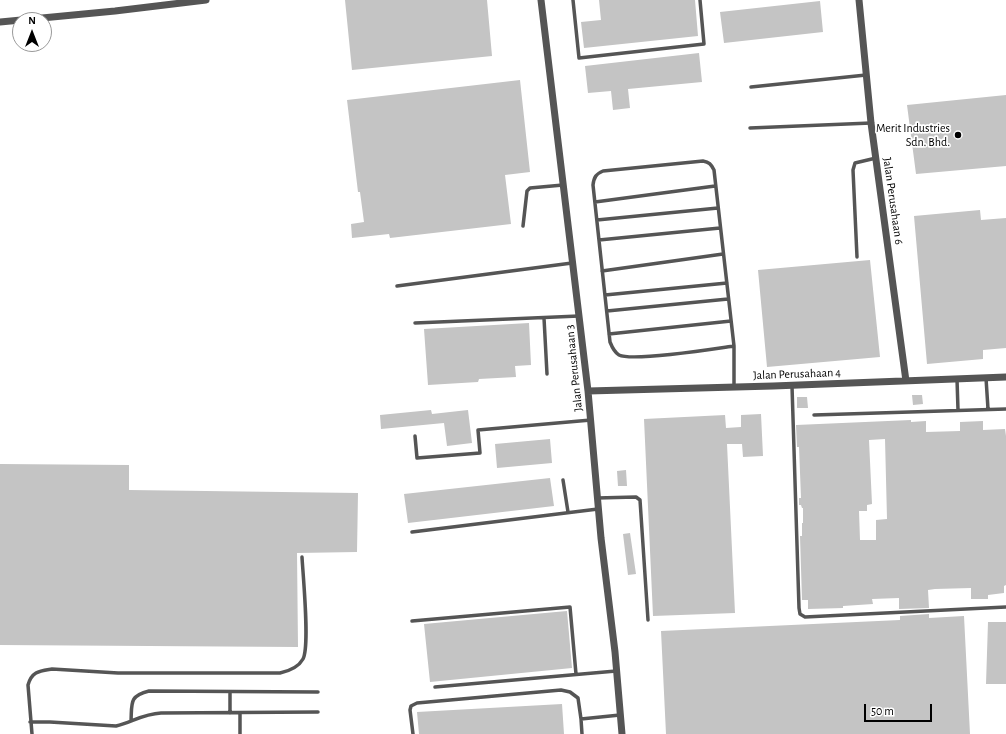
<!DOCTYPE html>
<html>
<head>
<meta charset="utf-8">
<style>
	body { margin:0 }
	#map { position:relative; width:1006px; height:734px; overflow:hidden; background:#fff; font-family:"Alegreya Sans",sans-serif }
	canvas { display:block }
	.north { position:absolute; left:12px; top:12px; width:40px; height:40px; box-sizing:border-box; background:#fff; border:1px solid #999; border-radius:50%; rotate:0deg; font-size:11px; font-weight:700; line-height:16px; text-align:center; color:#000 }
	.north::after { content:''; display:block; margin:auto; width:14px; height:18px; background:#000; clip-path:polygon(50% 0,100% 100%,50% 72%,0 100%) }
	.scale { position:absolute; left:864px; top:704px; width:68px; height:18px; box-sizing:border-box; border:2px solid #000; border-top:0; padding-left:5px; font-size:12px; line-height:14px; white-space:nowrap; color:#000; -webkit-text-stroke:3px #fff; paint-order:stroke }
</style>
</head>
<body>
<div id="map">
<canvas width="1006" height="734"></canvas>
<div class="north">N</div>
<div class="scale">50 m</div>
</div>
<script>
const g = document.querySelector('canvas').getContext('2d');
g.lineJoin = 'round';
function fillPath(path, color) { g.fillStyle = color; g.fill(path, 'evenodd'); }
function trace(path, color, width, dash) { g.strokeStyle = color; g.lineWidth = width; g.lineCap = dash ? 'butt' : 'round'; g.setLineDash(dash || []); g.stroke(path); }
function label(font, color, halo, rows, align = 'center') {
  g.font = font + ' "Alegreya Sans",sans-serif'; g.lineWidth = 3.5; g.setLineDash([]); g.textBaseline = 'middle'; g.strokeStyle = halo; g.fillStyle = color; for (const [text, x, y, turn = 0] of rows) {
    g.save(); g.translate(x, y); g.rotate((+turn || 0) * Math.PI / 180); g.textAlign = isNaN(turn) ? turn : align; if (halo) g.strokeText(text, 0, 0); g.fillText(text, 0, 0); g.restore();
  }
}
fillPath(new Path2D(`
	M345 0H487L492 56 352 70Z
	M599 0H695L698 36 584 48 581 22 601 20Z
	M820 1 823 32 724 43 720 12Z
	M699 53 702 82 628 89 630 108 613 110 611 91 588 93 585 66Z
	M520 80 530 172 505 175 511 224 390 238 389 234 352 238 351 224 364 222 360 192H358L347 100Z
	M1006 95V166L916 174 907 105Z
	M980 210 981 220 1006 218V348L983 350V359L927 364 914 216Z
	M870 260 880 357 767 367 758 270Z
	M529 323 531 365 515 366 516 377 479 379 478 382 428 385 424 329Z
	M912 395H922L923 404 913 405Z
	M797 397H807L808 408H797Z
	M431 410 432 414 468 410 472 443 447 446 444 423 381 429 380 415Z
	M761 414 763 456 743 457 742 444H727L735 613 653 616 644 419 725 415 726 428 741 427V415Z
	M911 420V422L926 421V432L960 431V422L983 421V430L1005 429 1006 436V585L1004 586V593L988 595V599H971V588L935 589 928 590 929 608 899 609V598L872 599 873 604 843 606V608L808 609V600H802L800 536H802V523H803V508H802L801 505H799V498H801L799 447H797L796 425ZM885 439 887 519 876 520V540H860L859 511H867V505L872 504 869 440Z
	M550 439 552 463 497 468 495 444Z
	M0 464 129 465V490L358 493 357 552 297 553 298 647 0 645Z
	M626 470 627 486H618L617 471Z
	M550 478 554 506 408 523 404 494Z
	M630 533 636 574 628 575 623 534Z
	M567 611 572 668 430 682 424 624Z
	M929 614V618L964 616 970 734H666L661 631 900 620V616Z
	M988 622H1006V684H986Z
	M562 704 564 734H419L417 712Z`), '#c4c4c4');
trace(new Path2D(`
	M573 0 579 58 704 44 700 0
	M751 87 866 75
	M750 128 871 123
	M595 202 715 186
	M597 220 718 208
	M523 226 527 191 530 188 563 185
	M599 240 720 228
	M857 257 853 170 855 163 876 158
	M602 271 723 254
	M397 286 572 263
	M605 295 727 283
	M607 311 728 299
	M544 318 547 374
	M415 323 579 316
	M609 334 731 321
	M734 346C713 349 633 362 619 355 614 352 612 347 610 342L593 185C594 177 596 174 603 171L703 161C709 162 711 164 714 170L734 346V387
	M986 378 988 409
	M957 379 958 410
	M792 386 799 608 800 614 805 617 1006 607
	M814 415 1006 409
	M415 436 417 458 480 453 478 430 591 420
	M563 480 568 512
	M597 498 636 497 640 500 648 620
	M412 532 598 509
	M412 621 570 607 576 674
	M435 687 616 671
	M230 692V713
	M240 713V734
	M131 721C132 703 129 696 149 691L318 692
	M30 722H50L116 726C132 722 143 714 161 713L318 712
	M32 734 28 685C32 671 40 671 52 669L118 673H280C289 671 298 668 303 659 310 646 303 576 302 557
	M413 734 410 710 411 706 417 703 561 690 570 692 578 698 581 719
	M582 734 581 719 620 715`), '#555', 3.5);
trace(new Path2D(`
	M541 0 588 391 601 538 615 652 622 734
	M859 0 871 123 906 381
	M0 22 115 11 206 0
	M588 391 773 386 1006 377`), '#555', 7);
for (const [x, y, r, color] of [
	[958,135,4,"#000"]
]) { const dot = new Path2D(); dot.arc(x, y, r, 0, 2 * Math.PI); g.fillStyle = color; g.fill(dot); trace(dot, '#fff', 1.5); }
label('12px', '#000', '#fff', [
	["Merit Industries",950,128],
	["Sdn. Bhd.",950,142]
], 'right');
label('12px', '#000', '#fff', [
	["Jalan Perusahaan 6",893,201,82],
	["Jalan Perusahaan 3",574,368,-96],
	["Jalan Perusahaan 4",797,374,-2]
]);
</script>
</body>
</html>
